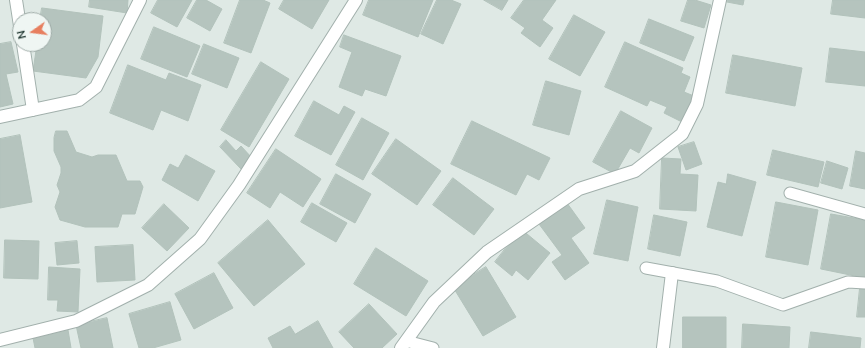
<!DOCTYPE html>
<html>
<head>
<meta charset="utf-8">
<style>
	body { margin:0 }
	#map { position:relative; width:865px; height:348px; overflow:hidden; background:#dfe9e5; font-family:Mulish,sans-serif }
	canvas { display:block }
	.north { position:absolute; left:12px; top:12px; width:40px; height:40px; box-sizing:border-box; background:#eff6f3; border:1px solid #9daaa6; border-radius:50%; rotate:256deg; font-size:11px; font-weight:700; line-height:16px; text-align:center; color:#213832 }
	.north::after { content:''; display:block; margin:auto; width:14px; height:18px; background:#e77f5f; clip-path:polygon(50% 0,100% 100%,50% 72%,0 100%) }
</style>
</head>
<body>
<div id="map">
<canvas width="865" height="348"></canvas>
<div class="north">N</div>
</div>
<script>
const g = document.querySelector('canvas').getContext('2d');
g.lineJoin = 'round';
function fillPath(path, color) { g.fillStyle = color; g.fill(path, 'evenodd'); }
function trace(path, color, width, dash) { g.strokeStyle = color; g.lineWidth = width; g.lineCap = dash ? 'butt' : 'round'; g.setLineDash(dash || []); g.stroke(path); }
const building = new Path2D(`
	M90 0H128L127 13 89 7Z
	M158 0H192L177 27 151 13Z
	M197 0H206L222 9 210 31 187 18Z
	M240 0H263L270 3 251 53 224 43Z
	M284 0H329L312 29 279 9Z
	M369 0H433L418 37 363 15Z
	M437 0H451L461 4 443 44 421 34Z
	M484 0H508L502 10Z
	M524 0H556L542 20 553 28 540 47 521 33 525 28 511 18Z
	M688 0H695L711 5 704 28 681 21Z
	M728 0H744L743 5 727 2Z
	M833 0H865V18L831 14Z
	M42 8 103 16 98 57 86 78 33 71 37 44H44V20H40Z
	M574 15 605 32 580 76 549 59Z
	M649 19 694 37 684 61 640 43Z
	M154 27 200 46 187 77 141 59Z
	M344 35 401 56 386 96 365 89 362 96 339 87 352 52 340 47Z
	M11 42 18 72 6 74 13 104 0 107V44Z
	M625 42 683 68 681 73 690 77 684 92 694 96 682 122 664 113 667 107 650 100 647 106 605 87Z
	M204 44 239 58 227 88 192 74Z
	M830 48 865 52V86L826 82Z
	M733 55 802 68 795 106 726 93Z
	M261 62 289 79 249 147 221 130Z
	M128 65 166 80 169 73 201 85 188 121 161 110 153 130 110 113Z
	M546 81 581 91 569 135 533 125Z
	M314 101 339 115 344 106 355 112 331 155 295 136Z
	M621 111 652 128 639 153 630 148 615 174 593 162Z
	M362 118 389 133 363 180 336 165Z
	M472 121 550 158 539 180 527 174 516 195 451 164Z
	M56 131H67L76 152 92 157 98 155H116L127 181H140L143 187 135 214H122L118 227H85L60 220 55 207 60 192 57 185 61 173V167L54 151V138Z
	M20 135 32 202 0 208V139Z
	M396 139 441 171 417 205 372 174Z
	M226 140 236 151 241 146 252 158 241 169 220 147Z
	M694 142 702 164 686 170 678 147Z
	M276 149 321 179 303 207 280 192 270 208 247 193Z
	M773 150 824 162 818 187 767 175Z
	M856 151 865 153V189L850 186Z
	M186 155 215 171 198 201 162 180 170 164 178 168Z
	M662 158 681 159 680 174 698 175 696 211 660 209Z
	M827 161 848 168 842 189 821 183Z
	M336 174 371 194 355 223 320 204Z
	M728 174 756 182 742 236 707 227 718 182 726 184Z
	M453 178 494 209 474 235 433 205Z
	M607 200 638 207 628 261 594 254Z
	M776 202 818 210 808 265 766 257Z
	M312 203 347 223 336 242 301 222Z
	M567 203 585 228 571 238 589 263 565 280 552 262 562 255 539 224Z
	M164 204 189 228 167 251 142 228Z
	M831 214 865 220V278L821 269Z
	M654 215 687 222 680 256 648 249Z
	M268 220 305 264 254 306 218 263Z
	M521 229 550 253 528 280 516 270 512 276 495 262Z
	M5 240 39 241 38 279 4 278Z
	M77 241 79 263 57 265 55 243Z
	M133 245 135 280 97 282 95 247Z
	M376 248 428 281 406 316 354 284Z
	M49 267 80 269 78 312 57 311 58 300H48Z
	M486 267 516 317 483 336 453 287Z
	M214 273 233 308 194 329 175 294Z
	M860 288H865V317H857Z
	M170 302 181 340 153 348H139L129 314Z
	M369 304 397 334 382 348H354L339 332Z
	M683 317H726V348H683Z
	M107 318 113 348H81L76 325Z
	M318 321 333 348H273L268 338 290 326 295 334Z
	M743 324 790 327 789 348H742Z
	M68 330 71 348H35L33 338Z
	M811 332 861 338 860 348H809Z`);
fillPath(building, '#b5c4be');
trace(building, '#b2c2bb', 1);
const lane = new Path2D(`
	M790 193 865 214
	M646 268 717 281 783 305 848 282 865 283
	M406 341 433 348`);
const street = new Path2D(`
	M16 0 20 26
	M23 44 33 110
	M0 117 79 100 96 87 140 0
	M0 340 76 321 148 285 200 239 239 185 356 0
	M401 348 434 302 487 252 579 189 635 171 682 134 697 104 720 0
	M663 348 672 273`);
trace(lane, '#a2b0ac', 13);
trace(street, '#a2b0ac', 14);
trace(lane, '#fff', 11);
trace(street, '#fff', 12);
</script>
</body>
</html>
